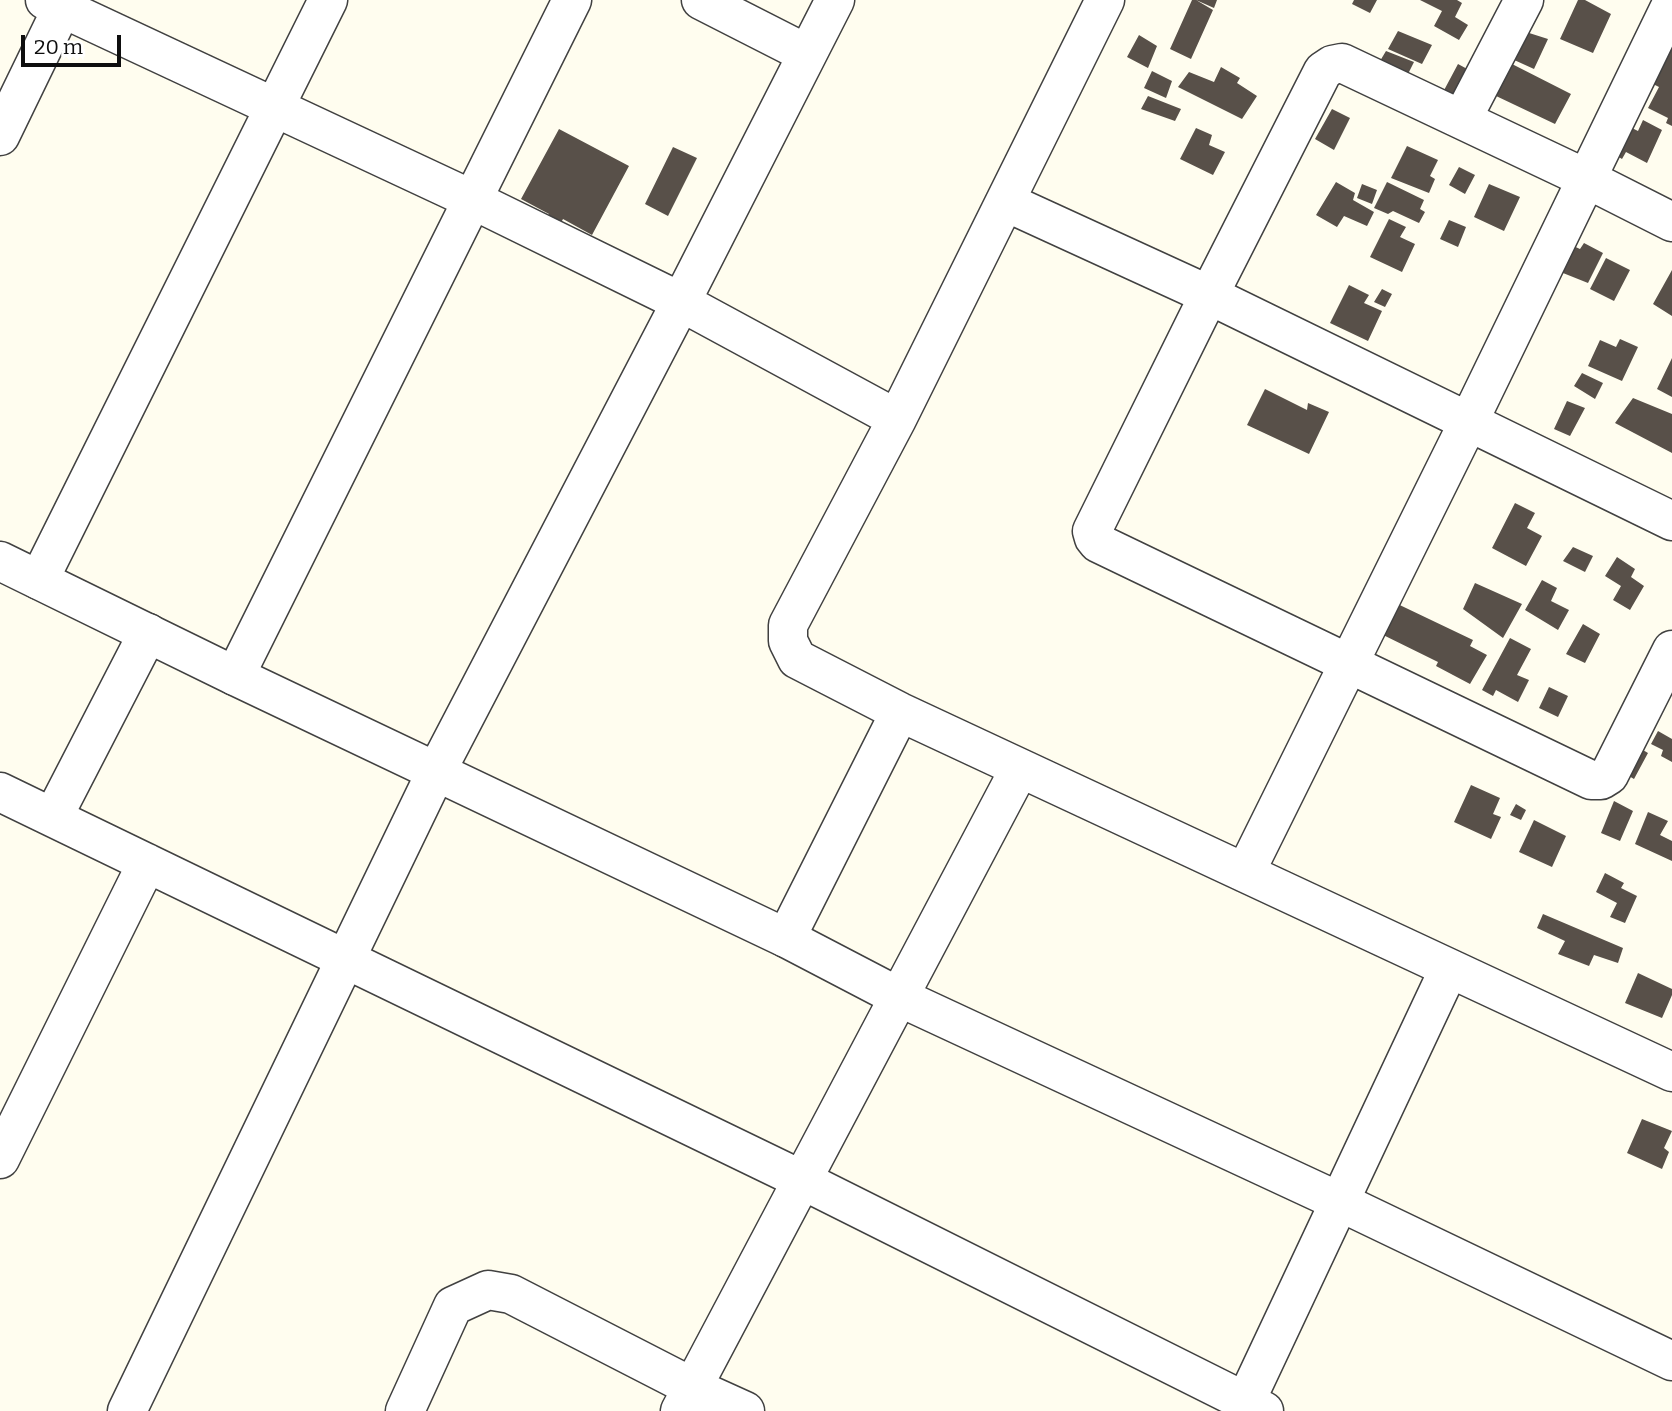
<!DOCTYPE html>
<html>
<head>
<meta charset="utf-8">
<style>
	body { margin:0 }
	#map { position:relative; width:1672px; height:1411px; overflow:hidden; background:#fffdef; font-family:Bitter,serif }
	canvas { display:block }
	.scale { position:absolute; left:21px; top:35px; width:100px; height:32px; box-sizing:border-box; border:4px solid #0e0e0e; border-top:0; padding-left:9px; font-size:21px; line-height:24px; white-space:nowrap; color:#0e0e0e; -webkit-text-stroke:5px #fff; paint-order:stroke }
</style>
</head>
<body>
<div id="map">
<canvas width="1672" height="1411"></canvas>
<div class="scale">20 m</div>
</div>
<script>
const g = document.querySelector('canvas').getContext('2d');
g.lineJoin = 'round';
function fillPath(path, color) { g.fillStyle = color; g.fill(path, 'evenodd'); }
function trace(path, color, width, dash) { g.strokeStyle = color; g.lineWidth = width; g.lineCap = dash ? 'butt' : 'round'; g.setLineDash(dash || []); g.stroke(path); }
fillPath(new Path2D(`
	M1192 0H1196L1213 10 1191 59 1170 49Z
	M1196 0H1217L1214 8Z
	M1354 0H1377L1370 13 1352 4Z
	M1420 0H1457L1462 3 1455 17 1468 25 1459 40 1434 26 1442 11Z
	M1578 0H1585L1611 14 1593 53 1560 39Z
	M1398 31 1432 45 1422 64 1388 49Z
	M1526 32 1548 39 1534 69 1512 59Z
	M1139 35 1157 46 1148 68 1127 57Z
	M1672 41V126L1666 123 1668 118 1648 108 1659 87 1643 79Z
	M1386 51 1414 62 1406 78 1377 66Z
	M1458 64 1493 83 1482 100 1442 94Z
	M1512 64 1571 94 1555 124 1494 95Z
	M1221 67 1240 78 1237 83 1257 96 1242 119 1178 87 1189 72 1214 82Z
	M1152 71 1172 81 1166 98 1144 88Z
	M1148 96 1181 109 1175 121 1141 109Z
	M1332 109 1350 118 1334 150 1315 139Z
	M1643 120 1662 130 1647 163 1626 152 1622 159 1609 151 1624 124 1638 131Z
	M1196 128 1212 135 1209 145 1225 152 1213 175 1180 159Z
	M559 129 629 166 592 235 563 219 559 227 546 220 549 214 521 199Z
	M1407 146 1438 160 1430 176 1435 179 1429 193 1391 178Z
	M673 147 697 158 668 216 645 204Z
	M1459 167 1475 175 1465 194 1449 185Z
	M1336 182 1355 193 1353 200 1374 212 1367 226 1344 216 1337 227 1316 215Z
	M1387 182 1424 200 1420 209 1425 212 1419 223 1393 211 1388 214 1374 208Z
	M1362 184 1377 190 1372 204 1357 198Z
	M1489 184 1520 197 1504 231 1474 217Z
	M1389 219 1406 227 1400 237 1415 244 1402 272 1370 257Z
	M1449 220 1466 227 1458 247 1440 239Z
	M1584 243 1603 253 1588 283 1558 271 1569 244 1580 249Z
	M1606 258 1630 270 1614 301 1590 289Z
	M1672 270V316L1653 304Z
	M1349 285 1369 295 1364 303 1382 311 1368 341 1330 323Z
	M1382 289 1392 294 1385 307 1374 302Z
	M1620 339 1638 347 1622 381 1588 366 1600 340 1616 347Z
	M1672 358V397L1657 389Z
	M1582 373 1603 383 1595 399 1574 386Z
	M1265 389 1307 410 1308 403 1329 412 1309 454 1247 425Z
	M1633 398 1672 414V453L1615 423Z
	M1567 401 1585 408 1570 436 1554 429Z
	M1515 503 1535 513 1527 528 1542 536 1526 566 1492 548Z
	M1573 547 1593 556 1585 572 1563 561Z
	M1617 557 1635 569 1631 577 1644 586 1630 610 1613 600 1621 586 1605 576Z
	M1542 580 1557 588 1551 601 1569 610 1558 630 1525 610Z
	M1475 583 1522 604 1503 638 1463 609Z
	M1385 598 1473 640 1470 646 1487 655 1470 684 1436 666 1438 662 1371 629Z
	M1583 624 1600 634 1585 663 1566 654Z
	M1510 638 1531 649 1517 675 1529 680 1518 702 1496 690 1493 696 1482 690Z
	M1549 687 1568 696 1558 717 1539 708Z
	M1658 731 1672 739V762L1661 756 1663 750 1651 744Z
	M1631 743 1648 753 1634 779 1617 769Z
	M1471 785 1500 798 1493 814 1501 817 1491 839 1454 822Z
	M1614 801 1633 811 1620 841 1601 833Z
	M1516 804 1526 810 1521 820 1510 815Z
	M1648 812 1668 821 1660 835 1672 841V861L1635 844Z
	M1534 820 1566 836 1552 867 1519 852Z
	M1605 873 1624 883 1621 888 1637 896 1625 923 1610 917 1617 903 1596 892Z
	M1543 914 1623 948 1618 963 1594 955 1589 966 1558 954 1565 941 1537 928Z
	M1638 973 1672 989V995L1662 1018 1625 1003Z
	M1642 1119 1672 1131 1664 1148 1669 1152 1662 1169 1627 1153Z`), '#585049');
const minor = new Path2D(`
	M45 0 473 200 681 302 897 419
	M701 0 807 54
	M1105 0 897 419 788 625V641L797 659 900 712 1672 1072
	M1462 119 1524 0
	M0 136 66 0
	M1006 202 1209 295 1672 521
	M1672 222 1587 179 1342 63 1332 65 1323 71 1209 295 1092 531 1094 538 1098 543 1591 780H1601L1609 775 1672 650
	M39 580 328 0
	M235 676 572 0
	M0 792 802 1180 1264 1411
	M53 817 148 633
	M1245 873 1468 423 1672 3
	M786 938 900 712
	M0 1159 147 863
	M127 1411 436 772 681 302 835 0
	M405 1411 453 1306 488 1290 511 1294 692 1387 745 1411
	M680 1411 1020 768
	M1241 1411 1449 969`);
const tertiary = new Path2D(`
	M0 561 235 676 786 938 899 997 1338 1201 1672 1361`);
trace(minor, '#414141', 41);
trace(tertiary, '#414141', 41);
trace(minor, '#fff', 38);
trace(tertiary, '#fff', 38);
</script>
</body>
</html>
